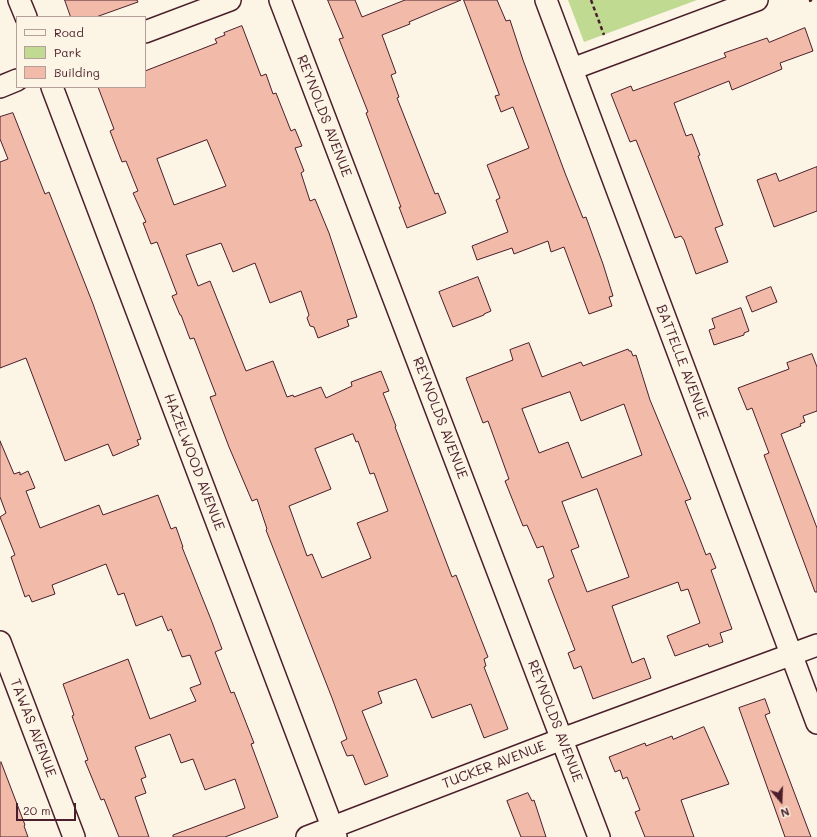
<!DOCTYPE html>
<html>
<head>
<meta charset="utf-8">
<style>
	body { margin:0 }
	#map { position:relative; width:817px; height:837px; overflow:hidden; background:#fcf5e5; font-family:Mali,sans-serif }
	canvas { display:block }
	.legend { position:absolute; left:16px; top:16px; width:130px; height:72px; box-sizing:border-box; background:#fcf5e5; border:1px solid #b59f9b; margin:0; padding:5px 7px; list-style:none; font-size:12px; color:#4a1f2b }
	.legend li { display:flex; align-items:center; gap:8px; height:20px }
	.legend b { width:20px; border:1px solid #b59f9b }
	.north { position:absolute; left:761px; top:781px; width:40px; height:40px; -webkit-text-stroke:3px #fcf5e5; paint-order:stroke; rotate:161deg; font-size:11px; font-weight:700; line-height:16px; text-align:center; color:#4a1f2b }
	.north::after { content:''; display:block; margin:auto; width:14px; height:18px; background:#4a1f2b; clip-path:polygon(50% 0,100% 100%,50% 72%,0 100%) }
	.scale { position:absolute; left:16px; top:803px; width:60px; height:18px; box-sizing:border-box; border:2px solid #4a1f2b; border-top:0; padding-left:5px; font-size:12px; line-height:14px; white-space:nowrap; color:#4a1f2b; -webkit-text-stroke:3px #fcf5e5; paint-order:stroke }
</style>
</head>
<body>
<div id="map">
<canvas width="817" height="837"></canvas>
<ul class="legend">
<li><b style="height:5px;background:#fcf5e5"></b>Road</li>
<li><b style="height:11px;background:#c0da91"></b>Park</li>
<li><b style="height:11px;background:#f2baa8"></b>Building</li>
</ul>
<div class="north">N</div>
<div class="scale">20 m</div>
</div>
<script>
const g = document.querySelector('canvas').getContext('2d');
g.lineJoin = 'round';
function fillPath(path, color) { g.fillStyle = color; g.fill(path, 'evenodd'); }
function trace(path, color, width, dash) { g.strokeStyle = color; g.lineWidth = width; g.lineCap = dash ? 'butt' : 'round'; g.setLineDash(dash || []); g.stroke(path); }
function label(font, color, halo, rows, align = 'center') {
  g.font = font + ' Mali,sans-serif'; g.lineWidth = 3.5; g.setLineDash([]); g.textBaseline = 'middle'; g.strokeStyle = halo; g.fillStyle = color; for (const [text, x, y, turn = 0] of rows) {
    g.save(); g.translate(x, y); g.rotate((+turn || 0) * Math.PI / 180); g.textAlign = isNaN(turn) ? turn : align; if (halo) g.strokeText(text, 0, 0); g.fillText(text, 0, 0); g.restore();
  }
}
fillPath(new Path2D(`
	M568 0H697L584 42Z`), '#c0da91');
const building = new Path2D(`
	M65 0H137L138 2 96 17H71Z
	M328 0H355L362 17 405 0H461L409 22 410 24 382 35 396 73 391 75 399 97 397 98 435 194 438 193 446 213 407 228 399 207H401L366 113 368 112 339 39 343 38Z
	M464 0H497L506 21 510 20 523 60 565 173 583 218 586 217 603 264 613 296 609 297 612 306 589 314 564 247 551 252 548 241 514 254 512 248 477 260 472 246 508 232 496 200 500 198 487 165 529 148 513 107 501 112 495 96 499 95Z
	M242 26 261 76 266 74 273 94 276 93 291 131 295 129 302 146 295 148 304 171 301 173 310 201 315 199 329 233 357 317 347 320 349 326 318 338 314 327 310 326 307 318 309 315 301 291 270 303 255 263 233 272 221 243 186 255 198 286 210 281 246 371 273 361 287 397 293 395 294 397 321 387 326 398 352 386 351 382 381 371 389 391 383 393 396 426 395 427 452 577 456 575 488 657 484 659 486 666 484 667 508 729 484 738 471 704 432 718 416 679 378 692 382 703 362 711 388 776 365 785 353 755 347 756 341 742 347 739 332 698 266 530 267 529 257 499 252 501 229 447 210 397 216 395 194 338 190 339 181 315H180L172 296 177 294 157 242 151 244 143 223 146 222 133 193 138 191 126 161 122 162 110 131 114 129 98 87H145V71L217 43 215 39 225 35 224 33ZM207 140 226 186 174 205 157 159ZM353 434 356 442 358 441 370 474 374 473 388 511 357 523 371 558 322 578 312 554 307 556 289 506 331 489 315 449Z
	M805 28 813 51 780 63 782 69 732 90 729 81 674 103 686 136 692 134 700 155 698 156 723 225 715 228 728 262 696 274 684 240 681 236 675 238 636 140 630 142 611 94 631 86 633 91 726 57 724 53 767 38 769 42Z
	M13 113 45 194 49 192 93 304 141 439 137 440 139 445 113 456 108 444 65 461 26 358 0 368V162L8 159 0 139V117Z
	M817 167V211L774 227 757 180 776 173 779 181Z
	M478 277 491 311 484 314V315L453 327 439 292Z
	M771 287 777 302 752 312 746 297Z
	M741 308 749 331 744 333V335L714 345 709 330 715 328 712 319Z
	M529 343 542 377 581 362 583 366 628 349 629 351H631L633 356 636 355 650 400 691 499 685 501 696 529 706 555 710 553 716 568 711 570 732 629 720 633 723 642 709 647 708 644 675 656 667 636 700 623 688 589 681 591 678 582 612 606 632 663 644 658 651 678 593 699 581 666 574 669 568 653 575 650 548 580 554 577 543 546 537 548 527 525 523 526 505 481 509 479 488 421 483 423 466 378 513 360 510 350ZM570 392 581 421 624 404 642 455 582 478 568 442 539 453 522 409ZM597 489 629 577 587 592 571 550 579 547 562 502Z
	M812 354 817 367V411L803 416 805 422 800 424 801 426 781 434 817 528V592H815L764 455 769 453 752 408 747 410 738 388 789 369 787 363Z
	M0 441 14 474 20 472V475L28 471 35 488 26 491 40 528 99 505 103 515 158 495 171 529 176 527 183 547H182L212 622 222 649 215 652 231 693 234 692 254 743 251 744 278 817 225 837H173V835L245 808 235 779 205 790 193 759 181 763 170 734 135 747 146 777 141 779 146 793 135 797 149 837H119L104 799 101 800 85 761 88 760 72 716 74 715 63 684 128 659 150 719 196 701 190 688 201 684 190 655 182 657 171 629 168 631 162 616 136 626 124 593 118 595 106 564 52 585 55 594 32 602 29 595 25 597 11 557 15 555 0 517 6 513 0 497Z
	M765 699 770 713 765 715 811 837H785L739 708Z
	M704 727 729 784 681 800 694 837H645L635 812 640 810 627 777 623 779 620 770 615 772 609 757 645 743 646 746 672 736 673 739Z
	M1 762 25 825 24 826 28 837H0V763Z
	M528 793 532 801 534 800 546 837H521L507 801Z`);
fillPath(building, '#f2baa8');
trace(building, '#4a1f2b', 1);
const minor = new Path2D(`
	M19 0 26 17
	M280 0 599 837
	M546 0 817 723
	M145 32 230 0
	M572 69 757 0
	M0 87 17 80
	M52 87 336 837
	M0 642 74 837
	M307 837 562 739 817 645`);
trace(minor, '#4a1f2b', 24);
trace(new Path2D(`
	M591 0 604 35
	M809 1 812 0`), '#4a1f2b', 2.5, [4, 3]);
trace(minor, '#fcf5e5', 21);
label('14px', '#4a1f2b', '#fcf5e5', [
	["REYNOLDS AVENUE",324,116,69],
	["BATTELLE AVENUE",682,362,69],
	["REYNOLDS AVENUE",440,418,69],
	["HAZELWOOD AVENUE",194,462,69],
	["REYNOLDS AVENUE",555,721,69],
	["TAWAS AVENUE",33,728,69],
	["TUCKER AVENUE",494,765,-21]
]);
</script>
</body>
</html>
